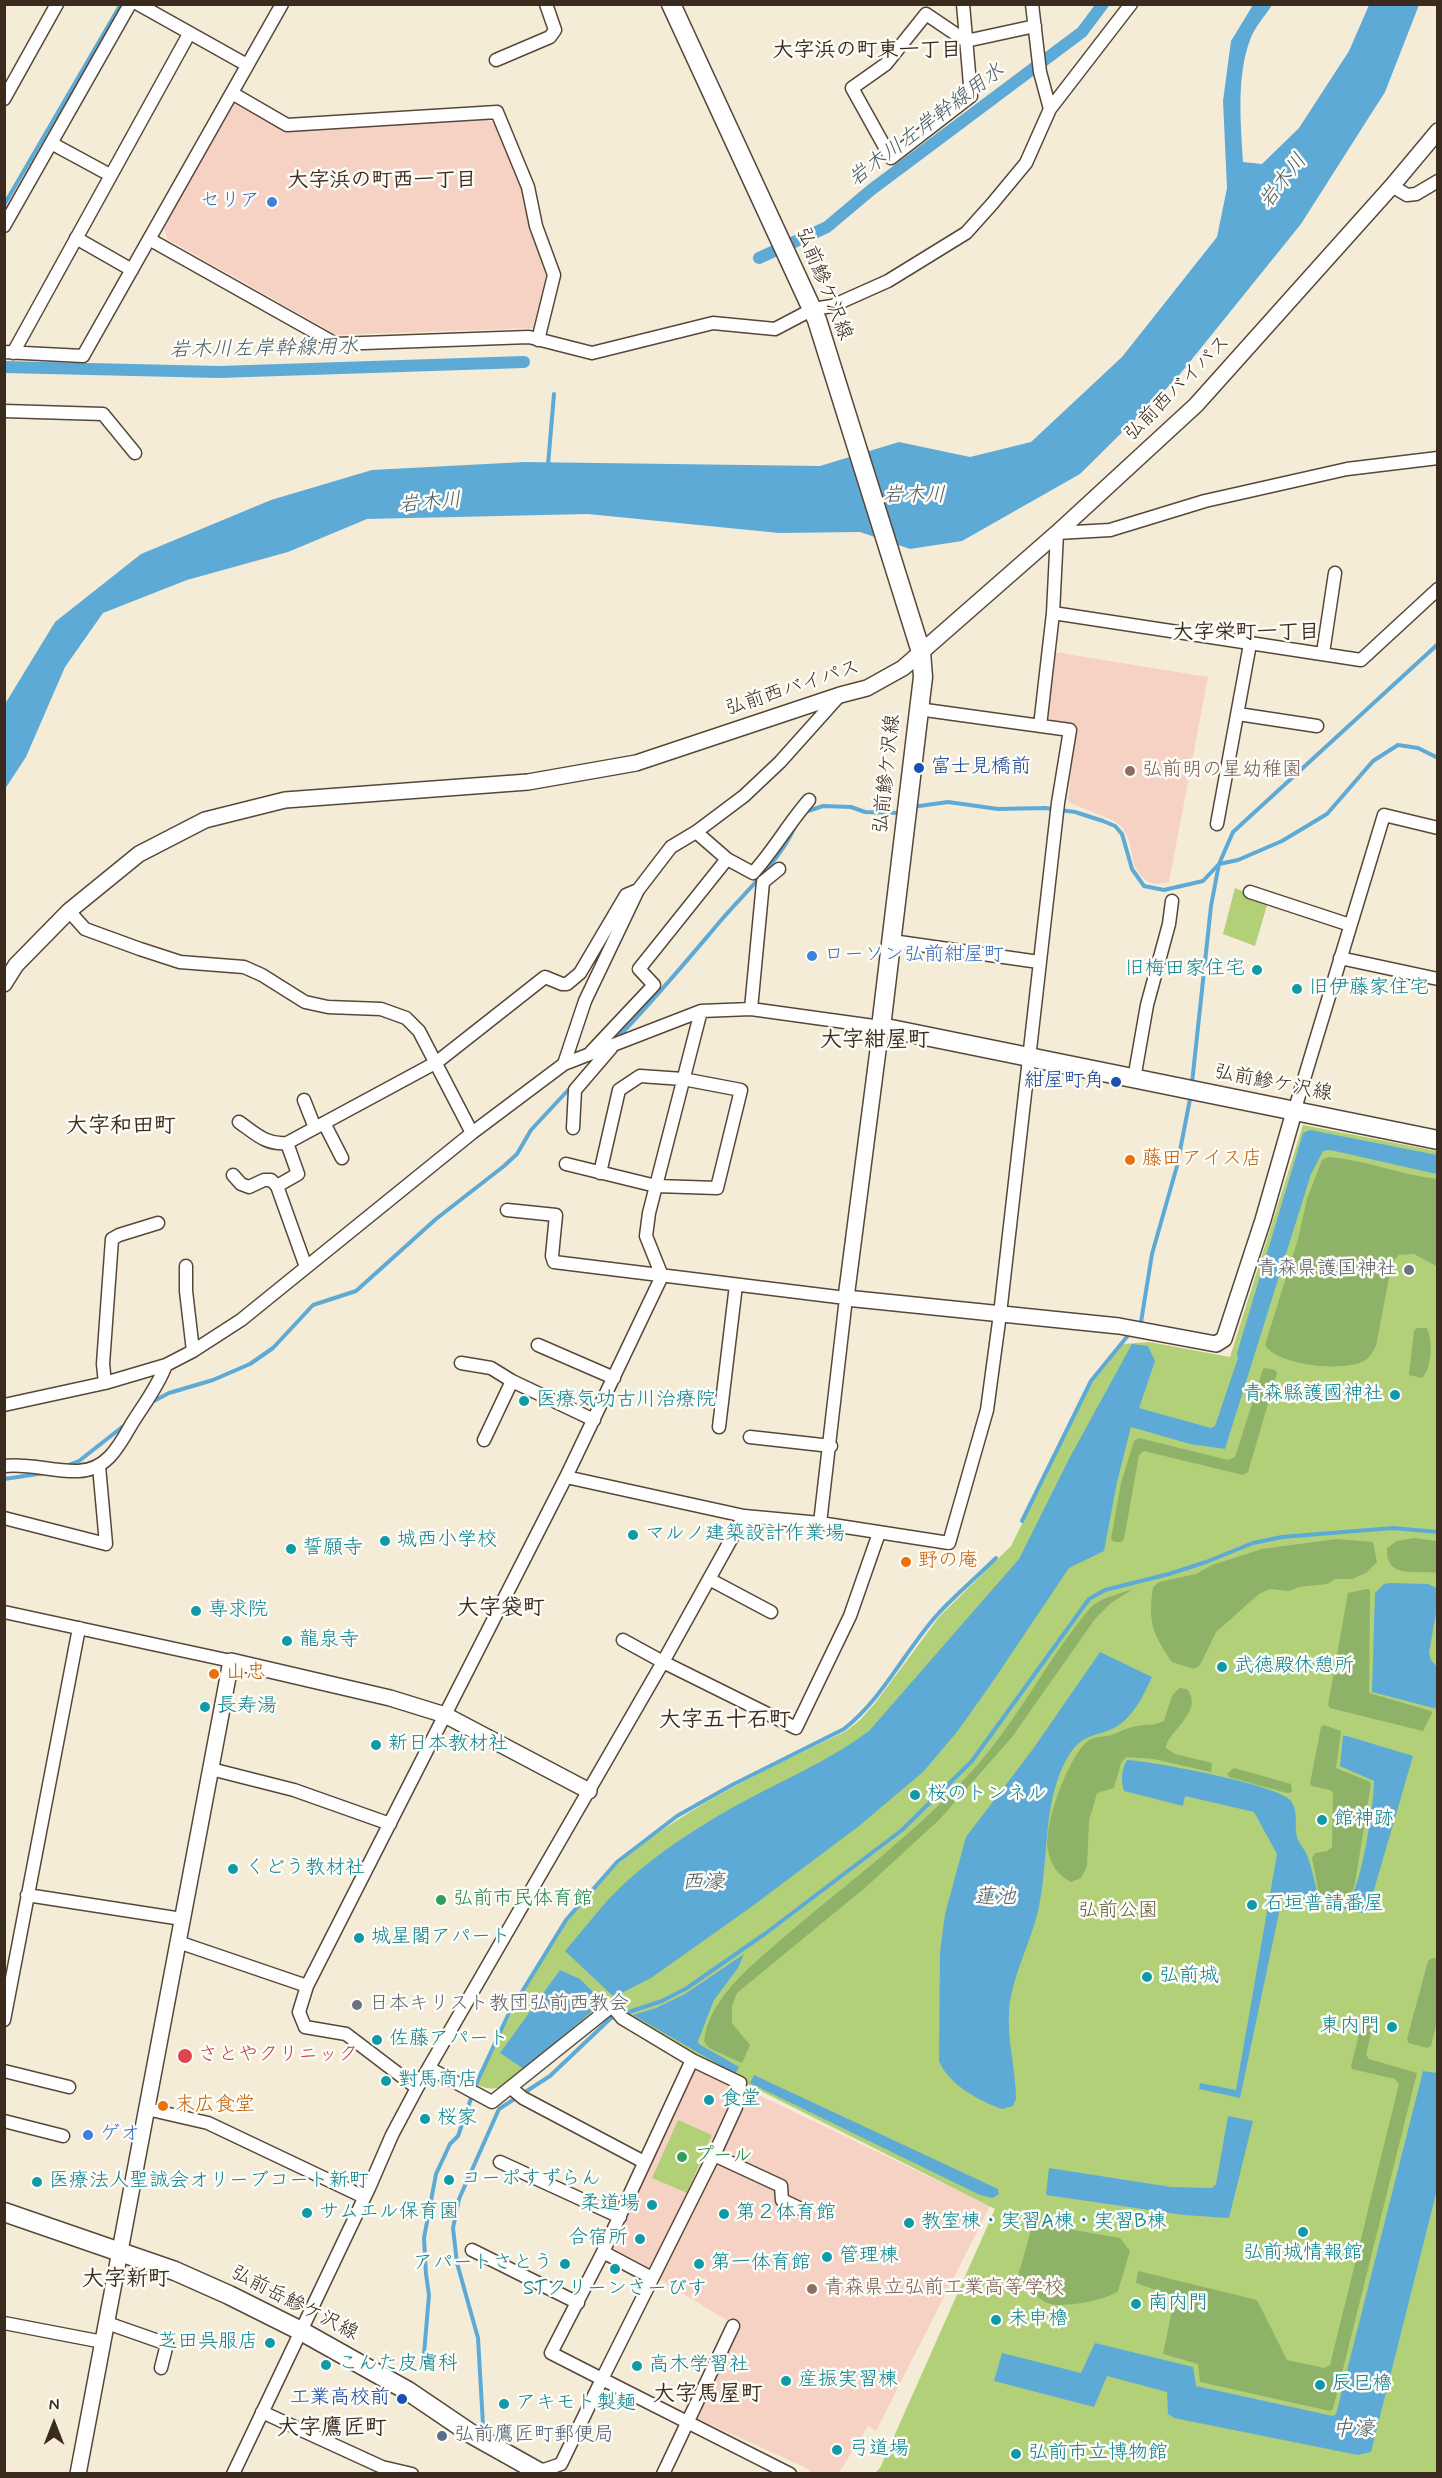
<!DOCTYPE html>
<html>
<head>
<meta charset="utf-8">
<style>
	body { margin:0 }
	#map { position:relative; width:1442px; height:2478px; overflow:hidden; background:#f5ecd7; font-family:Mynerve,sans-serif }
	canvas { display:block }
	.frame { position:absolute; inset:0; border:6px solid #3b2a1e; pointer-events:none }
	.north { position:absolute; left:24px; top:2394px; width:60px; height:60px; -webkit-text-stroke:4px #fdfcf7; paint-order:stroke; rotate:0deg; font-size:16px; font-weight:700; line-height:24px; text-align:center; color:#3b2a1e }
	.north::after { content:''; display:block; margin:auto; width:21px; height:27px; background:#3b2a1e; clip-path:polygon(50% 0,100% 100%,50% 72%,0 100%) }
</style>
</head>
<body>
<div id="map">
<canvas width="1442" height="2478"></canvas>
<div class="frame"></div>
<div class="north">N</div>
</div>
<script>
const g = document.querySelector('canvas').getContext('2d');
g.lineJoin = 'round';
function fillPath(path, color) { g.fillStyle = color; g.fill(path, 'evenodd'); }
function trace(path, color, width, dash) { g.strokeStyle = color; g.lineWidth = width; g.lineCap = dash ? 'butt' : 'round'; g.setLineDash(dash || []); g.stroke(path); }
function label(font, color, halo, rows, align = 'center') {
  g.font = font + ' Mynerve,"Klee One",sans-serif'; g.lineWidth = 5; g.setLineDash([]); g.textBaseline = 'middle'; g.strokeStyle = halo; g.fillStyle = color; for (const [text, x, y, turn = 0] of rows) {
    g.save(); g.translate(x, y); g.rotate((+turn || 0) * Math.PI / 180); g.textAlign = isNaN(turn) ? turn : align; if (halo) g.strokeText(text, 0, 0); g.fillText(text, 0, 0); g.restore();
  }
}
fillPath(new Path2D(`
	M233 103 285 131 485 118 496 124 522 187 546 275 533 328 337 335 167 239 163 225Z
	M1054 652 1208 677 1169 882 1158 884 1148 882 1140 875 1134 865 1129 840 1122 827 1112 820 1068 802 1075 724 1048 719Z
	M698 2063 746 2093 759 2095 990 2206 876 2431 868 2426 839 2473H812L804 2467 694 2417 740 2328 609 2249Z`), '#f6d2c5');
fillPath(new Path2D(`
	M1235 888 1268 902 1255 946 1223 934Z
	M1303 1125 1437 1151V2473H875L880 2468 995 2209 731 2076 620 2009 612 1999 603 2003 508 2083C496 2090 490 2090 477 2085 512 2008 559 1913 625 1858 692 1803 770 1768 846 1731L860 1720 876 1702 939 1617 1011 1546 1092 1383 1123 1344 1149 1342 1230 1357Z
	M678 2120 712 2135 687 2193 652 2178Z`), '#b2d078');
fillPath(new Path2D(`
	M1329 1157C1367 1160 1400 1175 1437 1179L1438 1267 1414 1254 1399 1255 1392 1262 1376 1346C1373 1351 1370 1358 1364 1361 1343 1372 1278 1366 1265 1345L1298 1239 1307 1199 1322 1160Z
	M1417 1328H1427C1433 1341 1432 1368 1422 1378L1409 1375 1414 1331Z
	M1266 1368 1275 1370 1277 1373 1248 1472 1243 1475 1144 1451 1139 1455 1124 1539 1121 1542H1114L1111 1539 1121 1483 1134 1441 1139 1438 1228 1460 1235 1457 1263 1369Z
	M1414 1538 1437 1541V1573C1417 1570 1385 1580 1387 1548L1397 1541Z
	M1337 1539 1373 1542 1377 1562 1366 1573 1352 1579H1335L1327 1584 1299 1587 1289 1591 1270 1589 1259 1594 1216 1632 1200 1665 1194 1669 1172 1662C1152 1633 1148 1622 1153 1587L1159 1582 1196 1574 1212 1565 1262 1549Z
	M1133 1589 1111 1603 1095 1619 1012 1737 939 1820 867 1886 737 1993 732 2006V2023L750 2045 742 2063 709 2048 704 2041C709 1996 757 1961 789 1933 851 1880 917 1832 972 1771 1018 1721 1048 1657 1092 1606L1103 1599Z
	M1367 1589 1370 1590 1369 1693 1431 1711 1432 1713 1423 1731 1330 1708 1328 1705 1348 1593Z
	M1179 1688 1187 1689C1205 1711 1167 1732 1166 1748L1175 1754 1212 1763 1211 1772 1154 1759 1126 1757 1121 1763 1114 1788 1097 1793 1089 1821 1087 1866 1081 1878 1071 1882C1058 1875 1050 1864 1048 1850 1043 1826 1069 1754 1089 1740 1096 1736 1103 1737 1111 1735 1120 1732 1128 1727 1137 1726 1147 1724 1154 1726 1164 1721L1172 1696Z
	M1324 1725 1341 1731 1336 1768 1370 1782 1371 1784 1355 1883 1353 1890 1348 1897H1325L1319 1894 1312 1858 1315 1853 1327 1851 1332 1847 1333 1793 1330 1790 1312 1786 1310 1784 1321 1727Z
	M1234 1768 1291 1784 1292 1792 1287 1793 1229 1777 1227 1774Z
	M1432 1958H1437V2022L1431 2046 1427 2048 1409 2043 1407 2039 1428 1961Z
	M1364 2014 1375 2017 1366 2055 1369 2059 1417 2073 1333 2409 1330 2411 1200 2382 1198 2364 1163 2354 1174 2301 1172 2296 1136 2283 1138 2271 1257 2300 1287 2360 1324 2368 1330 2365 1399 2084 1395 2079 1352 2069 1351 2066Z
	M1033 2223 1120 2238 1130 2251 1118 2291C1107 2300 1058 2310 1045 2302 1035 2296 1027 2284 1018 2276Z`), '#8db268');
fillPath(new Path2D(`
	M1253 5H1272C1265 16 1254 28 1250 40 1236 78 1241 124 1243 162L1262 164 1299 128 1349 51 1369 5H1419L1385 92 1301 224 1176 379 1080 474 962 541 910 549 860 532 779 533 588 514 367 519 288 552 187 580 103 613 65 667 26 757 5 789V704L55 622 141 554 271 500 372 470 524 462 820 466 899 442 970 457 1031 442 1122 357 1217 237 1227 188 1223 101 1231 41Z
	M1310 1130 1437 1155V1174L1330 1150 1323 1151 1311 1174 1225 1449 1190 1444 1131 1427 1117 1482 1104 1551 1069 1568 989 1687 957 1732 923 1772 859 1826 754 1905 651 1978 614 1997 565 1951C579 1935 592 1918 606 1902 640 1865 686 1834 730 1809 776 1783 826 1763 869 1731L1019 1559 1070 1457 1132 1344 1148 1346 1155 1361 1139 1408 1211 1428 1215 1426 1238 1358 1237 1353 1303 1133Z
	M1390 1583 1428 1584 1437 1588V1607L1429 1653 1431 1660 1437 1667V1709L1372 1692 1375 1593 1384 1584Z
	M1100 1652 1152 1677C1144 1695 1132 1719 1114 1728 1096 1737 1083 1733 1069 1755 1041 1801 1050 1861 1038 1911 1030 1945 1011 1978 1009 2012 1007 2041 1016 2070 1016 2099L1013 2106 1002 2109C979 2101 948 2084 939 2061L940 1952 945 1914 966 1837 1033 1749Z
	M1343 1736H1347L1413 1756 1367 1914 1283 1894 1240 2098 1199 2089 1200 2083 1236 2090 1277 1854 1254 1812 1185 1796 1183 1806 1124 1791C1121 1782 1121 1769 1127 1760 1151 1761 1280 1785 1291 1801 1299 1814 1294 1823 1297 1837 1298 1842 1303 1847 1306 1853 1312 1866 1314 1882 1319 1897L1327 1899H1350C1362 1883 1374 1803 1374 1781L1340 1766Z
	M744 1954 738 1968 714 2000 698 2041 699 2044 739 2067 735 2074 633 2015 656 2008 685 1994Z
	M560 1970 580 1979 603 2002 524 2069 500 2053Z
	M1423 2071 1437 2073V2190L1371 2452 1358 2455 1174 2418 1168 2414 1167 2392 1107 2376 1094 2407 994 2381 1002 2353 1081 2373 1095 2343 1193 2367 1196 2386 1333 2416 1336 2414Z
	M754 2075 998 2189 999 2194 993 2198 980 2195 750 2083Z
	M1228 2116 1253 2121 1229 2218 1184 2215 1046 2195 1049 2168 1171 2187 1212 2188 1216 2184Z`), '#5eaad7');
trace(new Path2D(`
	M4 205 121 4
	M548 465 554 394
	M912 807 948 802 998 809 1045 808 1075 812 1103 821 1115 826 1122 834 1132 869 1144 886 1164 890 1203 881 1219 864 1238 860 1282 841 1327 814 1373 761 1398 745 1418 748 1438 758
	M805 812 823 806 851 807 865 812 900 813
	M620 1035C656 998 689 958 723 918 749 888 779 862 796 825
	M1192 1083 1211 906 1219 864 1233 832 1438 644
	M1138 1325 1141 1322 1152 1254 1177 1166 1191 1094
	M150 1403 169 1393 213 1380 250 1364 273 1348 313 1305 356 1291 436 1219 504 1166 517 1154 531 1130 571 1087
	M63 1467 79 1461 126 1424
	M4 1479 45 1473
	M1022 1521 1091 1381 1130 1333
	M623 2014 662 2001 687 1988 766 1933 902 1830 972 1761 1089 1599 1105 1590 1169 1574 1206 1562 1253 1543 1282 1537 1393 1528 1438 1532
	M423 2366 429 2295 426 2274 424 2238 436 2174 450 2144 458 2136 476 2084 509 2013 566 1920 617 1862 677 1816 732 1785 844 1729C884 1697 904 1652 937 1615 955 1595 977 1577 996 1558
	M483 2425 478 2338 457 2263 453 2228 459 2199 499 2109 550 2076 611 2018 616 2016`), '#5eaad7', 4);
trace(new Path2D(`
	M759 258 827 227 871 190 1082 32 1103 4
	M4 367 219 372 524 362`), '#5eaad7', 12);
const minor = new Path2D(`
	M138 4 247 65
	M963 4 971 96 891 158 852 88 886 64 926 14 966 41 1035 26
	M1032 4 1040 72 1050 109
	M496 60 550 37 555 30 546 4
	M237 96 287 125 497 112 528 187 536 226 554 275 538 340
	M4 99 57 4
	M51 143 110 175
	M1392 186 1407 195 1416 194 1438 181
	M4 226 130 4
	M76 238 132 270
	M149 239 336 344 529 337 592 353 713 323 775 329 813 309 832 306 888 281 966 233 992 204 1026 163 1050 109 1131 4
	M4 352 83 356 282 4
	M13 353 189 34
	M4 411 103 414 135 453
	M1053 613 1361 660 1438 589
	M1323 653 1335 573
	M1238 714 1317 726
	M1040 726 1053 613 1057 533 1110 530 1205 501 1347 469 1438 458
	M1217 824 1250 644
	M696 832 727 859 753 873C774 850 788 824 809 800
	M1250 892 1350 925
	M69 911 85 929 140 949 180 962 244 967 262 975 305 1002 328 1007 381 1009 406 1018 419 1031 472 1133
	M892 941 1039 962
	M1340 958 1438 979
	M751 1009 763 882 779 869
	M591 1052 654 985 639 969 727 859
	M564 1064 585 1001 638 890 671 847 696 832 744 796 780 762 840 695
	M1134 1079 1147 1005 1169 924 1172 901
	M304 1100 315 1128
	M1294 1112 1384 815 1438 828
	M239 1122C256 1134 266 1145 287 1143
	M324 1123 342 1158
	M573 1128 575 1090 611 1048
	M566 1164 656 1186 717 1188 741 1090 683 1079 640 1076 619 1090 600 1173
	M233 1175 241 1184 249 1187 264 1180H271L277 1186 306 1267
	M277 1186 298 1174 287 1143 437 1062 545 977 562 984H567L580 973 626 895 638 890
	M507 1210 556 1215 552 1256 554 1262 846 1298 820 1523 744 1516 566 1477
	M186 1266V1291L193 1351
	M538 1345 614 1378
	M461 1363 491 1368 512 1381 594 1420
	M105 1383 103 1364 112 1239 119 1235 158 1223
	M4 1405 105 1383 166 1365 193 1351 241 1320 472 1133 564 1064 701 1011 751 1009 881 1027
	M719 1427 736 1285
	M750 1437 831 1446
	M484 1440 512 1381
	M4 1466C29 1463 54 1472 78 1471 107 1470 119 1446 131 1425 144 1404 157 1388 166 1365
	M4 1518 106 1544 99 1466
	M820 1523 949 1543 987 1410 1000 1314 1058 803 1070 730 918 709
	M709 1579 771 1612
	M4 1612 231 1661
	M623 1640 663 1662 796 1728 850 1616 879 1533
	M211 1769 294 1790 390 1824
	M27 1895 182 1919
	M178 1942 307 1986
	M4 2020 79 1628
	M692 2060 740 2083 736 2107 714 2155
	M429 2068 492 2102 612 2006 622 2018 692 2060 603 2252 551 2353 602 2379 561 2464 538 2472
	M4 2071 69 2087
	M417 2088 346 2034 305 2027 299 2012 307 1986 566 1477 662 1276 646 1236 649 1213 701 1011
	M511 2088 523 2098 644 2162
	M147 2109 208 2123 364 2197
	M4 2121 63 2136
	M500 2162 620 2217
	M472 2250 578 2303
	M603 2252 652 2278
	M4 2323 103 2342
	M107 2323 167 2344 161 2368
	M262 2412 382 2467 412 2474
	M233 2474 369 2188 392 2135 417 2088 663 1662 744 1516
	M663 2474 733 2326
	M790 2474 602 2379 714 2155 781 2186 782 2200 801 2209`);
const tertiary = new Path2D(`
	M4 984 16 965 69 911 139 854 205 820 285 800 528 782 636 763 840 695 867 688 903 668 1057 533 1196 405 1392 186 1438 131
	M881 1027 846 1298 1119 1326 1216 1344 1224 1339 1263 1220 1294 1112
	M78 2474 231 1661 390 1698 445 1715 589 1791`);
const primary = new Path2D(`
	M671 4 817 320 921 652 923 677 881 1027 1438 1140
	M4 2212 175 2271 229 2295 301 2331 408 2391 473 2435 539 2472 546 2474`);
trace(minor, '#57473a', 15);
trace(tertiary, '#57473a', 18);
trace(primary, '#57473a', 21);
trace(minor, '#fff', 12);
trace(tertiary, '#fff', 15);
trace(primary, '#fff', 18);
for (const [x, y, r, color] of [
	[272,202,6,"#3f7fe0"],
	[919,768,6,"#1a4fb4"],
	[1130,771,6,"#8d6e63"],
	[812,956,6,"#3f7fe0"],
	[1257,970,6,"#0f9aa8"],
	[1297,989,6,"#0f9aa8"],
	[1116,1082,6,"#1a4fb4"],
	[1130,1160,6,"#e8710a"],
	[1409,1270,6,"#6b7280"],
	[1395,1395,6,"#0f9aa8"],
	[524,1401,6,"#0f9aa8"],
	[633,1535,6,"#0f9aa8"],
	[385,1541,6,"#0f9aa8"],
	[291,1549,6,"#0f9aa8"],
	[906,1562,6,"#e8710a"],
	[196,1611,6,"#0f9aa8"],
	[287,1641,6,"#0f9aa8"],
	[1222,1667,6,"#0f9aa8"],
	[214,1674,6,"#e8710a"],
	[205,1707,6,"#0f9aa8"],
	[376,1745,6,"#0f9aa8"],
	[915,1795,6,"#0f9aa8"],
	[1322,1820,6,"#0f9aa8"],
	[233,1869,6,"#0f9aa8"],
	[441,1900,6,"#2e9e5b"],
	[1252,1905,6,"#0f9aa8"],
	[359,1938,6,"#0f9aa8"],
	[1147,1977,6,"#0f9aa8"],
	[357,2005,6,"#6b7280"],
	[1392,2027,6,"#0f9aa8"],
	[377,2040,6,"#0f9aa8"],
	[185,2056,8,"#e0444e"],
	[386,2081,6,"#0f9aa8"],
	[709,2100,6,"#0f9aa8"],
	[163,2106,6,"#e8710a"],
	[425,2119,6,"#0f9aa8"],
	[88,2135,6,"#3f7fe0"],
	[682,2157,6,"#2e9e5b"],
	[449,2180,6,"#0f9aa8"],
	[37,2182,6,"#0f9aa8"],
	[652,2205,6,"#0f9aa8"],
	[307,2213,6,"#0f9aa8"],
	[724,2214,6,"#0f9aa8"],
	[909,2223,6,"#0f9aa8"],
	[1303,2232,6,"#0f9aa8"],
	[640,2239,6,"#0f9aa8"],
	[827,2257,6,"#0f9aa8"],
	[565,2264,6,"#0f9aa8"],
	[699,2264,6,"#0f9aa8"],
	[615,2269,6,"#0f9aa8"],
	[812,2289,6,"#8d6e63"],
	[1136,2304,6,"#0f9aa8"],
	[996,2320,6,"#0f9aa8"],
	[270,2343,6,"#0f9aa8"],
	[326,2365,6,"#0f9aa8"],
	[637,2366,6,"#0f9aa8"],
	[786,2381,6,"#0f9aa8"],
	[1320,2385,6,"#0f9aa8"],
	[402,2399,6,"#1a4fb4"],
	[504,2404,6,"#0f9aa8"],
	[442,2436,6,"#5c6f8a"],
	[837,2450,6,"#0f9aa8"],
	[1016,2454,6,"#0f9aa8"]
]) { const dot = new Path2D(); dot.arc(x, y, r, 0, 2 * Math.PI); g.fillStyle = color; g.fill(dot); trace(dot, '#fdfcf7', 2); }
label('20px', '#366cbe', '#fdfcf7', [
	["セリア",260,202,"right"],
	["ローソン弘前紺屋町",824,956],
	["ゲオ",100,2135]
], 'left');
label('20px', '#3b2a1e', '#fdfcf7', [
	["弘前鰺ケ沢線",823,284,68],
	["弘前西バイパス",1178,389,-45],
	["弘前西バイパス",793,689,-18],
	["弘前鰺ケ沢線",888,774,-84],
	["弘前鰺ケ沢線",1273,1084,11],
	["弘前岳鰺ケ沢線",294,2304,27]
]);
label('20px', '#164399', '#fdfcf7', [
	["富士見橋前",931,768,"left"],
	["紺屋町角",1104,1082],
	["工業高校前",390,2399]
], 'right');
label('20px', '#785e54', '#fdfcf7', [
	["弘前明の星幼稚園",1142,771],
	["青森県立弘前工業高等学校",824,2289]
], 'left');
label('20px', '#0d838f', '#fdfcf7', [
	["旧梅田家住宅",1245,970,"right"],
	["旧伊藤家住宅",1309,989],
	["青森縣護國神社",1383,1395,"right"],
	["医療気功古川治療院",536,1401],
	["マルノ建築設計作業場",645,1535],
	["城西小学校",397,1541],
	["誓願寺",303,1549],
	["専求院",208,1611],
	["龍泉寺",299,1641],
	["武徳殿休憩所",1234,1667],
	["長寿湯",217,1707],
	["新日本教材社",388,1745],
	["桜のトンネル",927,1795],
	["館神跡",1334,1820],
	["くどう教材社",245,1869],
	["石垣普請番屋",1264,1905],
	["城星閣アパート",371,1938],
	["弘前城",1159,1977],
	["東内門",1380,2027,"right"],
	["佐藤アパート",389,2040],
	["對馬商店",398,2081],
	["食堂",721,2100],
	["桜家",437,2119],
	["コーポすずらん",461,2180],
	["医療法人聖誠会オリーブコート新町",49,2182],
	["柔道場",640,2205,"right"],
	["サムエル保育園",319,2213],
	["第２体育館",736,2214],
	["教室棟・実習A棟・実習B棟",921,2223],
	["合宿所",628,2239,"right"],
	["弘前城情報館",1303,2254,"center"],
	["管理棟",839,2257],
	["アパートさとう",553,2264,"right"],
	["第一体育館",711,2264],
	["STクリーンさーびす",615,2290,"center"],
	["南内門",1148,2304],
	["未申櫓",1008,2320],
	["芝田呉服店",258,2343,"right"],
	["こんた皮膚科",338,2365],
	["高木学習社",649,2366],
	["産振実習棟",798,2381],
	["辰巳櫓",1332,2385],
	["アキモト製麺",516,2404],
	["弓道場",849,2450],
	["弘前市立博物館",1028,2454]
], 'left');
label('20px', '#c56008', '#fdfcf7', [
	["藤田アイス店",1142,1160],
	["野の庵",918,1562],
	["山忠",226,1674],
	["末広食堂",175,2106]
], 'left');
label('20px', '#5b616d', '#fdfcf7', [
	["青森県護国神社",1397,1270],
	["日本キリスト教団弘前西教会",369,2005,"left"]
], 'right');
label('20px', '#27864d', '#fdfcf7', [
	["弘前市民体育館",453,1900],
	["プール",694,2157]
], 'left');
label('20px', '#5f5c39', '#fdfcf7', [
	["弘前公園",1118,1912]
]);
label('20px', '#be3a42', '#fdfcf7', [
	["さとやクリニック",198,2056]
], 'left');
label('20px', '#4e5e75', '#fdfcf7', [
	["弘前鷹匠町郵便局",454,2436]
], 'left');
label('bold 21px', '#3b2a1e', '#fdfcf7', [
	["大字浜の町東一丁目",867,52],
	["大字浜の町西一丁目",382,182],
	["大字栄町一丁目",1246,634]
]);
label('italic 21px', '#495d68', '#fdfcf7', [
	["岩木川左岸幹線用水",927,126,-37],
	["岩木川",1284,182,-52],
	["岩木川左岸幹線用水",264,350,-1],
	["岩木川",914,497],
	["岩木川",430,504,-5],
	["西濠",703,1884],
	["蓮池",995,1899],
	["中濠",1353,2431]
]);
label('bold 22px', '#3b2a1e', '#fdfcf7', [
	["大字紺屋町",875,1041],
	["大字和田町",121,1127],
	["大字袋町",501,1609],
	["大字五十石町",725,1721],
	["大字新町",126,2280],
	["大字馬屋町",708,2395],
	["大字鷹匠町",332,2429]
]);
</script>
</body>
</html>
